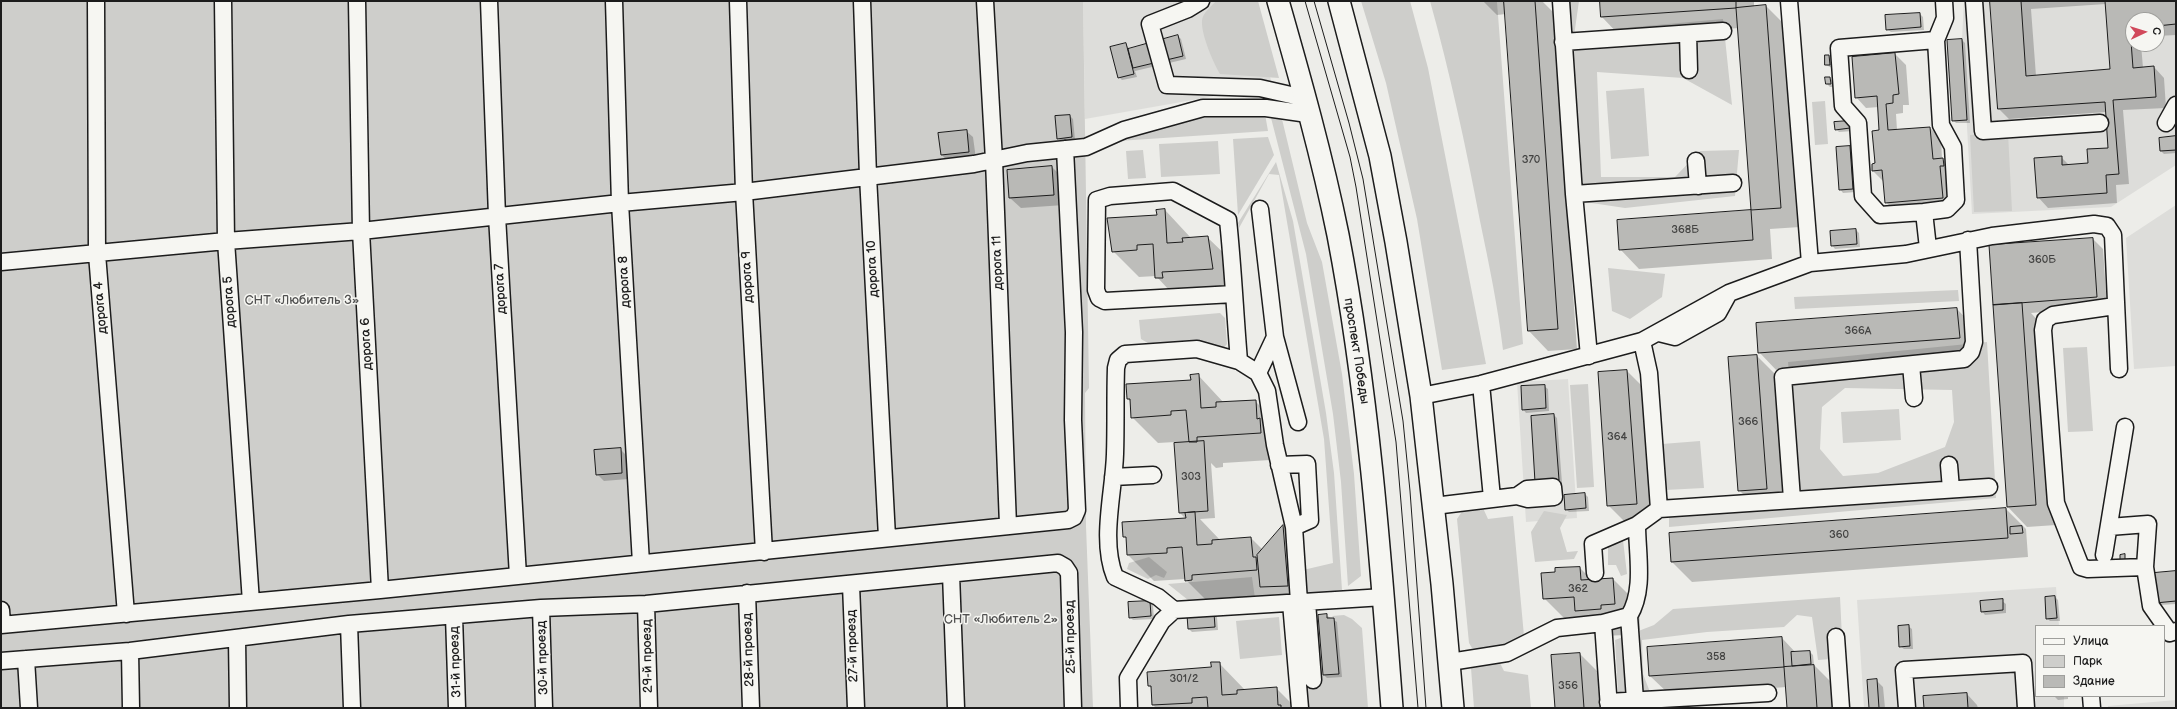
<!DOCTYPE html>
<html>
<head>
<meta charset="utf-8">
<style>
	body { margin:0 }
	#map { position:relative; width:2177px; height:709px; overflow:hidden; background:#edede9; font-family:"Balsamiq Sans",sans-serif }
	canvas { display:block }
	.frame { position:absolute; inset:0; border:2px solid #1c1c1c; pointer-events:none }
	.legend { position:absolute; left:2035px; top:625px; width:130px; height:72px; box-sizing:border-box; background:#f6f6f2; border:1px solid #9f9f9c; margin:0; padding:5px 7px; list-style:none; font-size:12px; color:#1c1c1c }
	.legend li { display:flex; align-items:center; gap:8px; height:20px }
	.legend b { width:20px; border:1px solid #9f9f9c }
	.north { position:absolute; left:2125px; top:12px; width:40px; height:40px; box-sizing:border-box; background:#f6f6f2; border:1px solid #9f9f9c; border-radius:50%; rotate:86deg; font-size:11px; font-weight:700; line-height:16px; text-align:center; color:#1c1c1c }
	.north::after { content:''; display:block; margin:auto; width:14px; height:18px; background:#d1495b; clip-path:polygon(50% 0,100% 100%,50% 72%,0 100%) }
</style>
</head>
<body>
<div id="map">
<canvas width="2177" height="709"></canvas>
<div class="frame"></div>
<ul class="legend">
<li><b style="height:5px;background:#f6f6f2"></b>Улица</li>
<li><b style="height:11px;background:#cececb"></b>Парк</li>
<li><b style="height:11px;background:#b9b9b6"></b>Здание</li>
</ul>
<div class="north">С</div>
</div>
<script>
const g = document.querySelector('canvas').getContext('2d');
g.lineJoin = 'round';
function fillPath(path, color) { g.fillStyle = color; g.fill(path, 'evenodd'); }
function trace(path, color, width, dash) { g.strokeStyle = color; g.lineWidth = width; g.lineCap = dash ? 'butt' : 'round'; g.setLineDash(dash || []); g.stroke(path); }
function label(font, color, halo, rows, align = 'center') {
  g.font = font + ' "Balsamiq Sans",sans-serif'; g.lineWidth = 3; g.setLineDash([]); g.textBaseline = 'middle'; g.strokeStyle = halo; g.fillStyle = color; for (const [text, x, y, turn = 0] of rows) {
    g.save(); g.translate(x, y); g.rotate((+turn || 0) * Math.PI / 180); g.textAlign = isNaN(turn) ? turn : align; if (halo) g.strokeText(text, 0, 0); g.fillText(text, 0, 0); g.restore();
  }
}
fillPath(new Path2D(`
	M1083 1H1246L1278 102 1221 95 1085 119Z
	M1964 1H2176V165L2111 207 1972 214 1962 39ZM2133 20H2157V44H2133Z
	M2176 205V366L2134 369 2126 238Z
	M1568 379 1577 518 1526 522 1517 382Z
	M2056 587 2059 626H2036V696H2064V708H1864L1857 600Z
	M2176 700V708H2108V706Z`), '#ddddda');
fillPath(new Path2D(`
	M1 1H1083L1089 388 1085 393 1086 526 1093 708H1Z
	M1216 1H1258L1279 78 1220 74C1213 62 1201 34 1202 21 1202 13 1212 6 1216 1Z
	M1361 1H1410L1428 68 1486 364 1442 370 1417 219 1386 83Z
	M1430 1 1497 2 1523 344 1503 350C1498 307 1489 264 1480 221 1466 147 1450 73 1430 1Z
	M1561 1H1579L1574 36 1612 29 1723 19 1732 105 1683 78 1597 72 1601 177H1675L1700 151 1739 150 1735 196 1625 208 1565 199 1556 19Z
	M1644 88 1649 156 1611 159 1606 91Z
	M1825 101 1828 144 1815 145 1812 102Z
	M1208 114H1265L1268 131 1118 141 1123 136Z
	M1270 114 1281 115 1307 223 1322 262 1342 374 1354 474 1361 576 1348 586 1341 482 1333 414 1306 254Z
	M2008 133 2012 211 1974 212 1970 135Z
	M1268 137 1274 155 1238 215 1233 139Z
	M1218 141 1220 174 1161 177 1159 144Z
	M1143 150 1146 178 1128 179 1126 151Z
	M1276 162 1293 221 1326 413 1334 473 1342 590 1310 595 1304 588 1303 570 1333 563 1324 439 1279 175 1269 174 1239 228 1238 223Z
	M1608 268 1665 274 1662 297 1630 319 1612 311Z
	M1958 290 1959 301 1795 309 1794 297Z
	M1220 313 1225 318 1227 344 1222 350 1153 346 1141 339 1139 320Z
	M1987 342 1996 498 1669 527V517L1798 504 1788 362ZM1845 388 1952 390 1954 422 1945 447 1878 473 1843 476 1820 449 1822 407Z
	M2087 347 2093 431 2068 432 2063 348Z
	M1588 384 1594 487 1577 488 1570 385Z
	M1899 409 1901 440 1843 443 1841 412Z
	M1700 441 1704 488 1665 490 1662 444Z
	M1483 508 1488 519 1513 516 1524 636C1510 645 1490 652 1472 648L1469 643 1457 519 1463 510Z
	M1544 511 1567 515 1560 528 1567 552 1578 551 1574 559 1535 562 1531 532Z
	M1623 540 1627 574 1621 576 1616 565H1608V546Z
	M1149 557 1167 572 1164 578 1156 575 1148 579 1127 569 1129 563Z
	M1252 577 1255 598 1188 600 1168 584Z
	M1840 597 1843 658 1818 660 1812 617 1797 615 1784 627 1707 632 1642 640 1643 674 1650 692H1618L1615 640 1654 625 1673 609Z
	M1344 615 1352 619 1362 628 1368 708H1303L1300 670 1323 675 1339 674 1334 618 1332 616Z
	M1279 617 1282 655 1240 659 1236 621Z
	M1500 663 1504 671 1528 675 1531 708H1474L1471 668Z`), '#cececb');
fillPath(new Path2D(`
	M1483 1H1542L1553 12 1577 349 1548 351 1529 331 1506 14 1497 15Z
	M1601 1H1754V7L1766 6 1786 26 1800 227 1770 229 1772 259 1639 269 1620 249 1618 221 1752 211 1739 28 1621 37 1602 17Z
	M1991 1H2176V35L2157 36V20H2133V44H2141L2143 68 2154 67 2164 78 2166 108 2123 110 2129 184 2116 185 2117 203 2048 208 2038 197 2061 157 2069 165 2089 164 2109 148 2106 112 2009 119 1999 109ZM2106 4 2111 70 2036 76 2031 9Z
	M1920 14 1923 17 1924 30 1891 32 1887 29Z
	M1178 36 1181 39 1186 59 1135 71 1137 77 1122 80 1119 77 1126 44 1130 50Z
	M1962 40 1965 43 1970 123H1956L1953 120Z
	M1895 54 1906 65 1909 105H1903V113L1896 114 1897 130 1930 128 1941 138 1942 159 1953 169V208L1896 213 1886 202 1884 182 1873 171 1880 131 1879 107 1866 108 1856 97Z
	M1829 56 1832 59V68L1826 65Z
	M1830 78 1833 81 1834 87H1830L1827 84Z
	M1070 116 1073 119 1075 140 1061 141 1058 138Z
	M1849 122 1853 131 1839 132 1836 129Z
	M966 131 973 137 976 159 948 162 942 155Z
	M2176 137V153L2164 154 2161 151 2160 139Z
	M1850 147 1853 150 1856 192 1843 193 1840 189Z
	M1052 167 1063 178 1064 205 1021 208 1010 198Z
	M1165 210 1191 238 1207 237 1234 263 1238 295 1182 304 1156 276 1139 277 1113 251Z
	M1856 230 1859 233 1860 247 1835 249 1832 245Z
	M2093 239 2103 249 2107 307 2031 313 2041 324 2056 525 2027 527 2008 507 1990 246Z
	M1957 309 1976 329 1979 357 1778 372 1759 352Z
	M1757 356 1776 375 1786 508 1759 510 1739 490Z
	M1627 371 1646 390 1656 523 1628 525 1608 505Z
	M1198 375 1224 403 1255 401 1281 427 1286 459 1223 463V467L1216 468 1211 463 1215 518 1200 519 1220 540 1251 538 1263 550 1283 526 1297 539 1301 600 1212 606 1185 579 1154 581 1128 555 1127 539 1124 536 1186 519 1180 513 1175 442 1158 443 1132 417 1131 402 1128 399 1192 381Z
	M1544 386 1548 389 1549 411 1526 413 1523 409Z
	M1554 415 1557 418 1562 483 1539 485Z
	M620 449 627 456 628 479 604 481 597 474Z
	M1585 494 1588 497 1589 511 1569 512 1566 509Z
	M2006 509 2026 529 2028 557 1692 582 1672 562 1670 534Z
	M1580 568 1593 581 1613 579 1639 605 1640 630 1626 631V635L1602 636 1589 623 1570 624 1544 598 1556 573Z
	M2176 572V604L2160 605 2156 602Z
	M2055 597 2058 600 2060 621H2050L2047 618Z
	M2002 601 2006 604V613L1985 615 1982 611Z
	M1150 602 1153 605 1154 619 1133 620 1130 617Z
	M1213 614 1217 617 1218 630 1192 632 1189 629 1188 616Z
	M1319 615H1326L1337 622 1342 677 1327 678 1324 675Z
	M1908 626 1912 629 1913 649H1904L1900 646Z
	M1782 638 1796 653 1810 652 1813 655 1814 665 1834 685 1835 708H1788L1787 687 1670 695 1650 676Z
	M1580 654 1599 673 1602 708H1556Z
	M1219 663 1245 690 1276 688 1296 708H1156L1153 705 1152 689 1149 686 1212 668Z
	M1876 680 1883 687 1885 708H1870Z
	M1967 694 1977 705 1978 708H1925Z
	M2054 696H2068V699L2058 700Z`), '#0003');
const building = new Path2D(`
	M1504 1H1535L1558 329 1528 331Z
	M1600 1H1736V8L1601 17Z
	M1990 1H2021L2026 76 2110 69 2105 1H2176V24L2157 26V20H2133V27L2130 28 2133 68 2154 66 2156 97 2113 100 2119 174 2106 175 2107 193 2037 198 2034 158 2062 156V165L2088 163 2087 149 2108 148 2105 102 1998 109Z
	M1766 5 1781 208 1751 210 1736 8Z
	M1920 13 1921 27 1886 30 1885 15Z
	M1178 35 1183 56 1133 68 1128 49Z
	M1962 39 1967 120 1952 121 1947 40Z
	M1126 43 1134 74 1118 78 1110 47Z
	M1895 53 1899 94 1893 95V103L1886 104 1888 130 1930 127 1933 159 1943 158 1944 166H1940L1943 198 1885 203 1882 170 1872 171V164L1875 163 1872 131 1879 130 1877 96 1855 98 1852 57Z
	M1825 55H1829L1830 65H1825Z
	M1825 77H1830L1831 84H1826Z
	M1070 115 1072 137 1057 139 1055 116Z
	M1849 121 1850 128 1835 130 1834 122Z
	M967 130 969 152 941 155 938 133Z
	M2176 136V150L2160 151 2159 138Z
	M1850 146 1853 189 1839 190 1836 147Z
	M1052 166 1054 195 1009 198 1007 170Z
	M1165 209 1167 243 1183 242 1182 238 1208 236 1213 269 1162 272 1163 278H1155L1153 244 1137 245V250L1112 252 1107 218 1157 215 1156 210Z
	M1751 210 1753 240 1619 250 1617 220Z
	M1856 229 1857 244 1831 246 1830 231Z
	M2093 238 2097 297 1993 305 1989 245Z
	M2022 303 2036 505 2007 507 1993 305Z
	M1957 308 1960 338 1758 353 1756 323Z
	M1757 355 1767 489 1738 491 1728 357Z
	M1627 370 1637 504 1607 506 1598 372Z
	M1199 374 1201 408 1216 407V402L1256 400 1257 419 1260 418 1261 433 1197 437V442H1189L1186 410 1171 411V415L1131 418 1130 399H1127L1126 384 1191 380 1190 375Z
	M1545 385 1546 408 1522 410 1521 386Z
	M1554 414 1559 480 1535 482 1531 416Z
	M1204 441 1208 511 1179 513 1174 443Z
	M621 448 622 473 596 475 594 450Z
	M1585 493 1586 508 1565 510 1564 495Z
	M2006 508 2008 538 1671 562 1669 533Z
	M1195 512 1197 545 1212 544V540L1251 537 1253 557H1256L1257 570 1192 575V580L1185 581 1182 547 1167 548V553L1127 555 1126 537H1123L1122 522 1186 518 1185 513Z
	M1283 525 1288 586 1260 587 1257 555Z
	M2022 526 2023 533 2010 534V527Z
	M2125 554V560H2120V555Z
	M1580 567 1581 580 1613 578 1615 604 1601 605V609L1575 611 1574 597 1543 599 1541 573 1555 572V568Z
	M2176 571V601L2155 603 2154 573Z
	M2055 596 2057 618 2046 619 2045 597Z
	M2003 599V610L1981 612 1980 601Z
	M1150 601 1151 616 1129 618 1128 602Z
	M1214 613 1215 627 1188 629 1187 615Z
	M1327 614V618H1334L1339 674 1323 675 1318 615Z
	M1909 625 1910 646 1899 647 1898 626Z
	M1782 637 1784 667 1649 676 1647 647Z
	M1810 651 1811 664 1792 666 1791 652Z
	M1580 653 1584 708H1555L1551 655Z
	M1211 662H1220L1222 695 1237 694V690L1277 687 1278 705H1281V708H1208L1207 697 1192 698V703L1152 705 1151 686H1148L1147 672 1211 667Z
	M1814 665 1817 708H1787L1784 667Z
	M1877 679 1879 708H1869L1867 680Z
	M1967 693 1968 708H1924L1923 696Z`);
fillPath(building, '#b9b9b6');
trace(building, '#1c1c1c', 1);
const minor = new Path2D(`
	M96 1 97 254 126 614
	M223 1 226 241 251 602
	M357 1 361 231 380 590
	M489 1 497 216 518 576
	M614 1 620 203 641 563
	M738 1 744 192 764 552
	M862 1 868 176 887 537
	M985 1 994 160 1008 525
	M1201 1 1188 9 1150 24 1167 85 1260 88 1304 98
	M1561 1 1574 194 1589 356
	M1789 1 1810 263
	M1974 1 1983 131 2100 123
	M1688 34 1689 70
	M1563 42 1723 31
	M2166 123 2176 105
	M1696 161 1698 186
	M1574 194 1733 183
	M1260 209 1275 337 1298 422
	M1924 212 1880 215 1863 196 1858 123 1843 106 1839 48 1936 40
	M1928 248 1924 212 1947 209 1956 200 1953 147 1941 125 1936 40 1945 18 1944 1
	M1 262 226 241 361 231 620 203 744 192 974 164 1027 153 1086 147 1124 130 1203 108H1266L1308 114
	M1234 294 1105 301 1099 298 1096 290 1097 200 1110 196 1173 191 1228 220C1233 267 1235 314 1239 361L1258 373 1267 391 1275 445 1294 527 1299 602
	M1659 333 1675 337 1718 313 1729 293
	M1239 361 1197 349 1125 354 1118 360 1116 368C1115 397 1116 425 1115 454 1114 492 1100 540 1115 577L1158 597 1174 610 1384 597
	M1911 365 1914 398
	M1258 373 1275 337
	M1481 384 1492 498
	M1421 396 1481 384 1642 341 1729 293 1810 263 1906 254 1992 236 2094 224 2107 226 2113 235 2119 369
	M1279 465 1307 464 1310 520 1294 527
	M1949 465 1951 489
	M1113 477 1153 475
	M1792 499 1783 377 1964 359 1971 352 1974 342 1968 240
	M1434 506 1517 496 1527 489 1553 487 1554 497 1528 499 1517 496
	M1659 509 1989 487
	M2109 527 2148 524 2145 567 2088 569 2081 567 2056 503 2043 330 2045 320 2053 315 2115 306
	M2104 555 2125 427
	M2145 567 2151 606 2170 633 2176 631
	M1595 573 1593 544 1637 525
	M951 574 956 708
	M851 585 856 708
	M747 593 751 708
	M1307 602 1313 680
	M1291 603 1300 708
	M646 604 649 708
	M541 608 544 708
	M1 610 2 625
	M454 616 457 708
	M1629 616 1635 700
	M1603 623 1609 708
	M349 624 352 708
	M1 625 380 590 1068 520 1074 517 1077 510 1073 420 1074 332 1065 149
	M1836 637 1841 708
	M237 639 238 708
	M130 651 131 708
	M26 659 29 708
	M1 661 130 651 349 624 541 608 646 604 1058 563 1065 567 1069 573 1073 708
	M1450 662 1507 653 1557 628 1603 623 1629 616C1645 590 1637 554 1637 525L1659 509 1649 373 1642 341
	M2091 696 2092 708
	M1608 702 1768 693
	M1129 708 1128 678 1162 621 1174 610
	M1907 708 1904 670 2023 663 2026 708`);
const major = new Path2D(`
	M1278 1C1300 78 1322 156 1338 235 1368 391 1380 550 1392 708
	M1339 1 1380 156 1396 242 1421 396 1442 584 1453 708`);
trace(minor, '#1c1c1c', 19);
trace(major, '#1c1c1c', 24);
trace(minor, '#f6f6f2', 16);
trace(major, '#f6f6f2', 21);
trace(new Path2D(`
	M1305 1 1350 157 1356 187 1396 442 1418 708
	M1314 1 1349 123 1363 179 1403 421 1410 491 1426 708`), '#1c1c1c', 1);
label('11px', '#434342', null, [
	["370",1531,160],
	["368Б",1685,230],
	["360Б",2042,260],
	["366А",1858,331],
	["366",1748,422],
	["364",1617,437],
	["303",1191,477],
	["360",1839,535],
	["362",1578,589],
	["358",1716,657],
	["301/2",1184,679],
	["356",1568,686]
]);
label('13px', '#1c1c1c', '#f6f6f2', [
	["дорога 11",998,263,-92],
	["дорога 10",873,269,-93],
	["дорога 9",748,277,-93],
	["дорога 8",625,282,-93],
	["дорога 7",501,289,-93],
	["дорога 5",230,302,-94],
	["дорога 4",101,308,-95],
	["дорога 6",367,344,-93],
	["проспект Победы",1356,351,81],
	["25-й проезд",1071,637,-91],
	["27-й проезд",853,646,-92],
	["28-й проезд",749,650,-92],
	["29-й проезд",648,656,-91],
	["30-й проезд",543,658,-92],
	["31-й проезд",456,662,-92]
]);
label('13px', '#515151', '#f6f6f2', [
	["СНТ «Любитель 3»",302,301],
	["СНТ «Любитель 2»",1001,620]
]);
</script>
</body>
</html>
